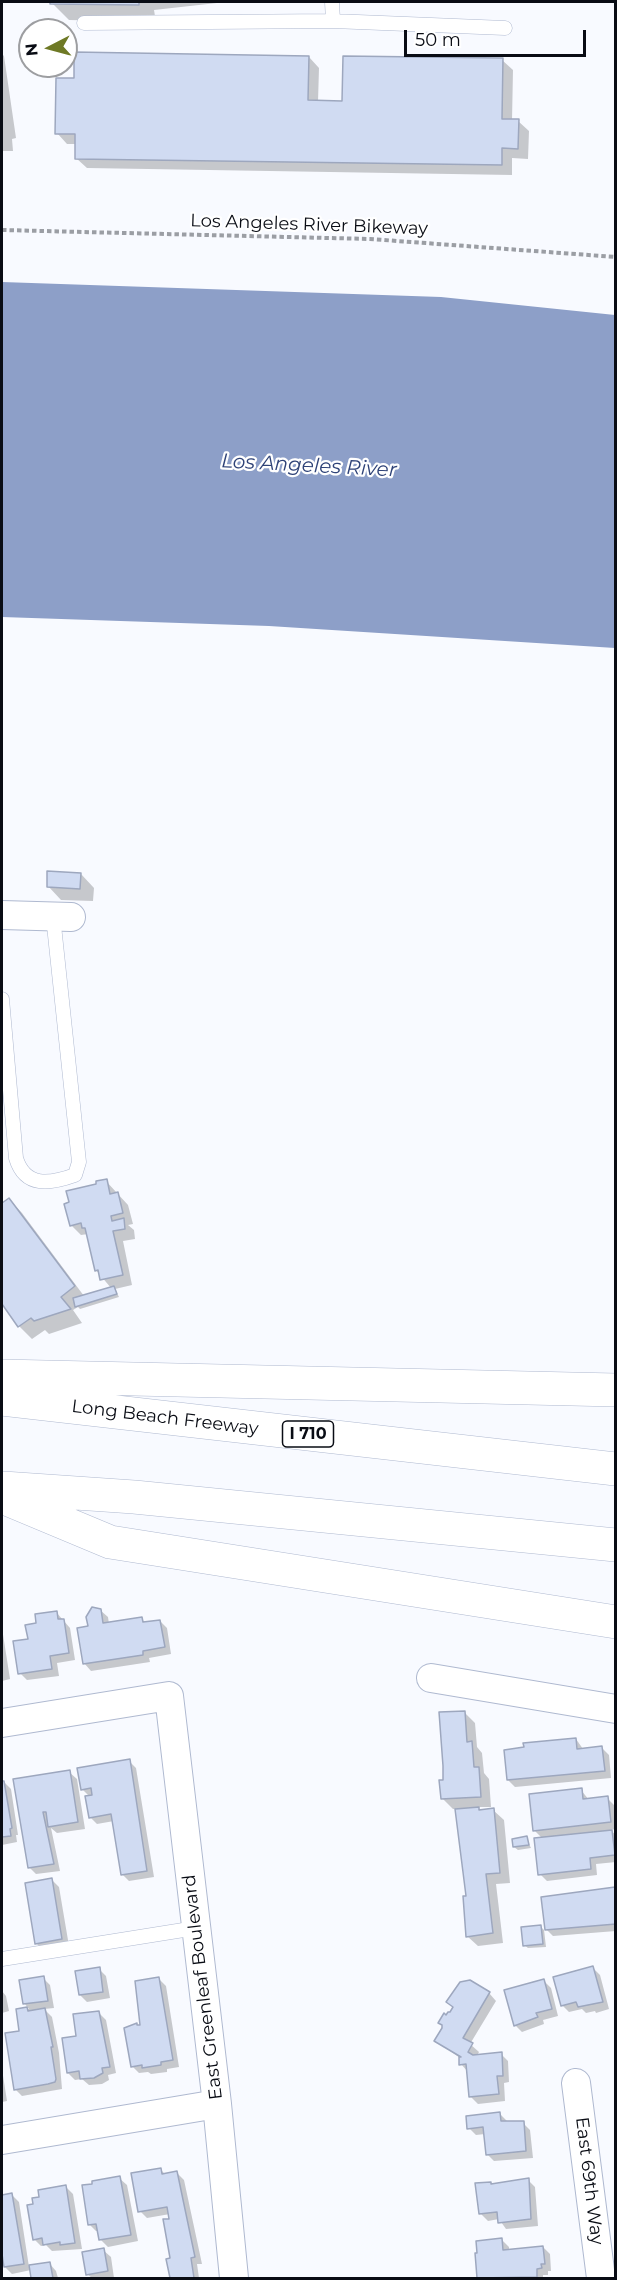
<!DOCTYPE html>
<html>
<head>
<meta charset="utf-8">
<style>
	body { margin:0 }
	#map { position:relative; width:617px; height:2280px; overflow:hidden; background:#f8faff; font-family:Montserrat,sans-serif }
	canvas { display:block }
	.frame { position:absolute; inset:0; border:3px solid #090c14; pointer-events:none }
	.north { position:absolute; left:18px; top:18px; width:60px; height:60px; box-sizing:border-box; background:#fff; border:2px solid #9d9ea1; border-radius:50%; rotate:264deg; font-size:16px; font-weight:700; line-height:24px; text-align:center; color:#090c14 }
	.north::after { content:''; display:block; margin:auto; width:21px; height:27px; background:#6e7925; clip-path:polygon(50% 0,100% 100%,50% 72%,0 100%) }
	.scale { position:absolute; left:404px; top:30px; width:182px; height:27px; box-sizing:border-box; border:3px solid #090c14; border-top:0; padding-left:8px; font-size:18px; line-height:21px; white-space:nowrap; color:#090c14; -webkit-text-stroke:4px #fff; paint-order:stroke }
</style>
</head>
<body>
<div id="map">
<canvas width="617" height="2280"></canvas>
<div class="frame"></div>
<div class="north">N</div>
<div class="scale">50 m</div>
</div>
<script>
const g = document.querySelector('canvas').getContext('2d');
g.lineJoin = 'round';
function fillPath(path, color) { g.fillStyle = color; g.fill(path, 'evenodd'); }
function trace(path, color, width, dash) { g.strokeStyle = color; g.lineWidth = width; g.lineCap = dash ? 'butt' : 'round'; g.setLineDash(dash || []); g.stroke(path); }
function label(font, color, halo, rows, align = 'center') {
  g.font = font + ' Montserrat,sans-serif'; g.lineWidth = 4.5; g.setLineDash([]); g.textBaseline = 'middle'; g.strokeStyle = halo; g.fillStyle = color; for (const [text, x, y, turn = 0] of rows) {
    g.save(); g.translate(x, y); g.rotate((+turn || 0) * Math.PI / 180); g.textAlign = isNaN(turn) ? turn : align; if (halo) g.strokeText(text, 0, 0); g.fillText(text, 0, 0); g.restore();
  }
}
fillPath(new Path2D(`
	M2 282 441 297 615 315V648L269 626 2 617Z`), '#8d9fc8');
fillPath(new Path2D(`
	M51 2H226L154 10 156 22 69 20Z
	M2 54 4 56 16 138 12 139 13 151H2Z
	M309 57 319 68 318 102H344L502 60 513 70 512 121H518L529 131 528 159 512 158V175L87 168 76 158V144H67L57 133 75 80Z
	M81 874 94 888 93 901 61 900 48 886Z
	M106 1181 128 1205 133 1224 128 1225 134 1230 135 1239 123 1241 132 1285 115 1289 119 1297 80 1309 78 1307 73 1310 82 1323 49 1334 45 1330 32 1339 19 1326 2 1301V1205L9 1199 22 1213 84 1296 111 1288 96 1270 88 1234 81 1235 71 1225 98 1185Z
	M100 1610 108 1617 109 1624 141 1619 146 1623 160 1621 167 1628 171 1654 149 1658 150 1662 91 1671 84 1663 89 1627Z
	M56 1612 70 1628 75 1660 57 1663 59 1676 27 1680 20 1673 30 1640Z
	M2 1628 10 1679 2 1681Z
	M464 1712 475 1723 477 1747 482 1753 484 1773 489 1779 491 1807H478L481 1811 493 1810 504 1820 510 1883 496 1884 503 1943 478 1946 467 1936V1897L457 1809H453L442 1798 444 1781Z
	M576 1739 583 1749 602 1748 609 1755 611 1778 515 1787 508 1780Z
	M129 1761 136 1768 154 1877 129 1881 122 1874 114 1821 97 1824 90 1817V1797L82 1789Z
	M69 1772 77 1779 85 1829 57 1833 51 1828 60 1871 36 1874 29 1867 15 1781Z
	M4 1782 11 1789 18 1835H16L17 1842 2 1845V1783Z
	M581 1790 589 1800 607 1798 614 1805 616 1829 610 1830 616 1835V1862L596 1864 597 1875 547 1881 540 1874 543 1839 534 1830Z
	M526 1838 531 1848 518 1850 514 1847Z
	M52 1880 59 1887 69 1946 43 1950 36 1943Z
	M615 1889 616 1931 553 1936 546 1929Z
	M541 1927 544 1930 546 1947 528 1948 524 1945Z
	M593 1968 600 1975 609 2009 596 2013 595 2011 586 2013 582 2009 569 2012 562 2005Z
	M99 1969 106 1976 110 1998 87 2002 80 1995Z
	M43 1978 50 1985 54 2008 44 2009 52 2017 59 2053 62 2089 22 2096 15 2089 21 2033 18 2010 29 2009 25 2004Z
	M159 1979 166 1986 179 2067 167 2069V2072L151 2074 148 2072 139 2073 132 2066 142 2026Z
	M544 1981 551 1988 558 2016 543 2020 544 2024 522 2032 515 2025Z
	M2 1991 6 1996 9 2011 2 2013Z
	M489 1993 496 2001 470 2044 479 2052 477 2056 501 2054 508 2061 509 2082 504 2083 505 2101 478 2104 471 2097 468 2072 461 2064 460 2058 436 2041 446 2017 454 2008 448 2002Z
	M99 2013 106 2020 116 2073 108 2075 109 2080 102 2084 89 2085 82 2079 75 2080 68 2073Z
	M2 2069 7 2101 2 2102Z
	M500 2114 507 2121 523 2123 530 2130 533 2158 494 2161 487 2154 485 2134 476 2135 469 2128Z
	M161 2170 166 2175 177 2173 184 2180 202 2264H197L199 2278H171L168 2260H172L170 2214 147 2218 140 2211Z
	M119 2178 127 2185 138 2241 108 2247 101 2240 99 2231H96L89 2224Z
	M528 2180 535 2187 538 2226 506 2229 499 2219 488 2221 480 2213 492 2185Z
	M66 2187 73 2194 82 2249 52 2251 46 2245 41 2246 34 2239Z
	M12 2195 19 2202 29 2267 49 2263 56 2271 58 2278H33L31 2270 12 2274 5 2267 2 2246V2197Z
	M502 2240 509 2247V2251L543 2247 550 2254 551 2271H548V2275H543V2278H480Z
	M103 2250 111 2257 114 2278H92L87 2274Z`), '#0003');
const building = new Path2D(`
	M50 2H139V5L50 4Z
	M74 52 309 56 308 100 342 101 343 56 503 58 502 119H519L518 149 502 148V165L75 159V134H55L56 78H74Z
	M47 871 81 873 80 889 47 887Z
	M107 1179 110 1194 118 1192 123 1213 111 1216 112 1221 124 1218 125 1229 113 1231 123 1275 100 1280 98 1270 95 1271 85 1228H82L81 1223 70 1226 64 1204 69 1202 66 1191 96 1184V1181Z
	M9 1198 75 1286 61 1297 71 1309 34 1321 31 1318 18 1327 2 1304V1203Z
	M114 1286 117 1294 75 1307 73 1298Z
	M92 1607 101 1609 103 1623 142 1617 143 1622 160 1620 165 1647 143 1651V1655L83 1664 77 1628 88 1626 86 1617Z
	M57 1611 58 1619H64L69 1653 50 1656 52 1669 18 1674 13 1641 28 1639 25 1625 36 1623 35 1614Z
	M465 1711 467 1742 472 1741 474 1767H479L481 1797 441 1799 439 1780H443V1766L439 1712Z
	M576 1738 577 1749 602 1746 605 1771 507 1780 504 1750 524 1747 523 1743Z
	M130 1759 147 1871 121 1875 111 1814 89 1818 85 1796 92 1795 91 1788 81 1790 77 1768Z
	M70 1770 78 1822 48 1827 46 1812H43L54 1864 28 1868 13 1779Z
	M2 1781H4L12 1828 10 1829 11 1836 2 1837Z
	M582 1788 583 1799 608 1796 611 1822 533 1831 529 1794Z
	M479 1807V1810L494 1808 500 1873 486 1874 493 1933 466 1937 463 1896H466L455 1809Z
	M612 1830 615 1855 590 1858 591 1869 538 1875 534 1838Z
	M527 1836 529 1845 513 1847 512 1839Z
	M52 1878 62 1939 35 1944 25 1883Z
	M615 1887 616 1924 545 1930 541 1897Z
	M541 1925 543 1944 523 1946 521 1927Z
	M593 1966 603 2002 578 2007 576 2002 561 2006 553 1977Z
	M100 1967 103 1992 79 1995 75 1971Z
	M44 1976 48 2001 23 2004 19 1980Z
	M159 1977 173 2060 161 2062V2065L142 2068V2065L131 2067 124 2028 137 2023V2025H140L135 1981Z
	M544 1979 552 2009 536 2013 538 2017 514 2026 504 1990Z
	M470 1980 490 1992 463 2038 473 2043 468 2052 473 2055 502 2052 503 2076H497L499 2094 469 2097 466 2064 459 2065V2057H461L434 2041 442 2028V2025L438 2023 444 2013 446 2015 448 2012H450L453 2007 446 2002 460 1982Z
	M27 2007 28 2011 45 2008 53 2047H51L56 2079 55 2082 48 2084 14 2090 5 2033 19 2031 16 2009Z
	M99 2011 110 2067 102 2068 103 2073 94 2078 80 2079 79 2071 67 2073 62 2038 76 2036 73 2014Z
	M500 2112 501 2121H524L526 2151 486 2155 483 2127 467 2129 466 2116Z
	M161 2168 162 2174 177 2171 195 2257 191 2258 194 2278H170L166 2259 170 2258 163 2219H169L167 2207 138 2212 131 2173Z
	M120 2176 131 2235 99 2240 96 2224 88 2225 82 2185 92 2184V2181Z
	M529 2178 531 2219 498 2223 497 2212 479 2214 475 2183 491 2182V2184Z
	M66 2185 75 2243 60 2245V2242L43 2245 42 2238 33 2240 27 2205 33 2204 32 2198 39 2197 38 2190Z
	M12 2193 24 2264 4 2267 2 2254V2195Z
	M502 2238 503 2250 543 2246 545 2264H541L542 2268 537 2269V2277L477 2278 475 2253H477L476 2241Z
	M104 2248 108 2271 86 2275 82 2252Z
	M50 2262 53 2278H31L29 2265Z`);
fillPath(building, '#d0dbf2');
trace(building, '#9da7be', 1.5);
const lane = new Path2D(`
	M332 2 333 21
	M84 23 333 21 505 28
	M2 999 16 1158C25 1188 50 1184 75 1175L79 1162 53 916
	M2 1959 196 1928`);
const street = new Path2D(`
	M2 915 71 917
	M431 1678 616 1709
	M2 1723 169 1696 217 2104 234 2278
	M576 2083 601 2278
	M2 2140 217 2104`);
const highway = new Path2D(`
	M2 1376 616 1390
	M2 1399 616 1469
	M3 1488 134 1497 616 1545
	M2 1497 110 1542 616 1622`);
trace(lane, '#afb9d0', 15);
trace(street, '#afb9d0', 30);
trace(highway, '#afb9d0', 34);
trace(new Path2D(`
	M2 230 370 239 616 257`), '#9b9ea4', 4, [4.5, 3]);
trace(lane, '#fff', 14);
trace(street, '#fff', 28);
trace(highway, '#fff', 33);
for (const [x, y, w] of [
	[308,1434,51]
]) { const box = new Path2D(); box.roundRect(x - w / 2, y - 13, w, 26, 4.5); g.fillStyle = '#fff'; g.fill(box); trace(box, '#090c14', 1.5); }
label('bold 16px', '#090c14', null, [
	["I 710",308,1434]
]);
label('18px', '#090c14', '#fff', [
	["Los Angeles River Bikeway",309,225,2],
	["Long Beach Freeway",165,1418,7],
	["East Greenleaf Boulevard",203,1987,-97],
	["East 69th Way",589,2181,83]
]);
label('italic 20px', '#2f4378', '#fff', [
	["Los Angeles River",309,466,3]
]);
</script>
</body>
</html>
